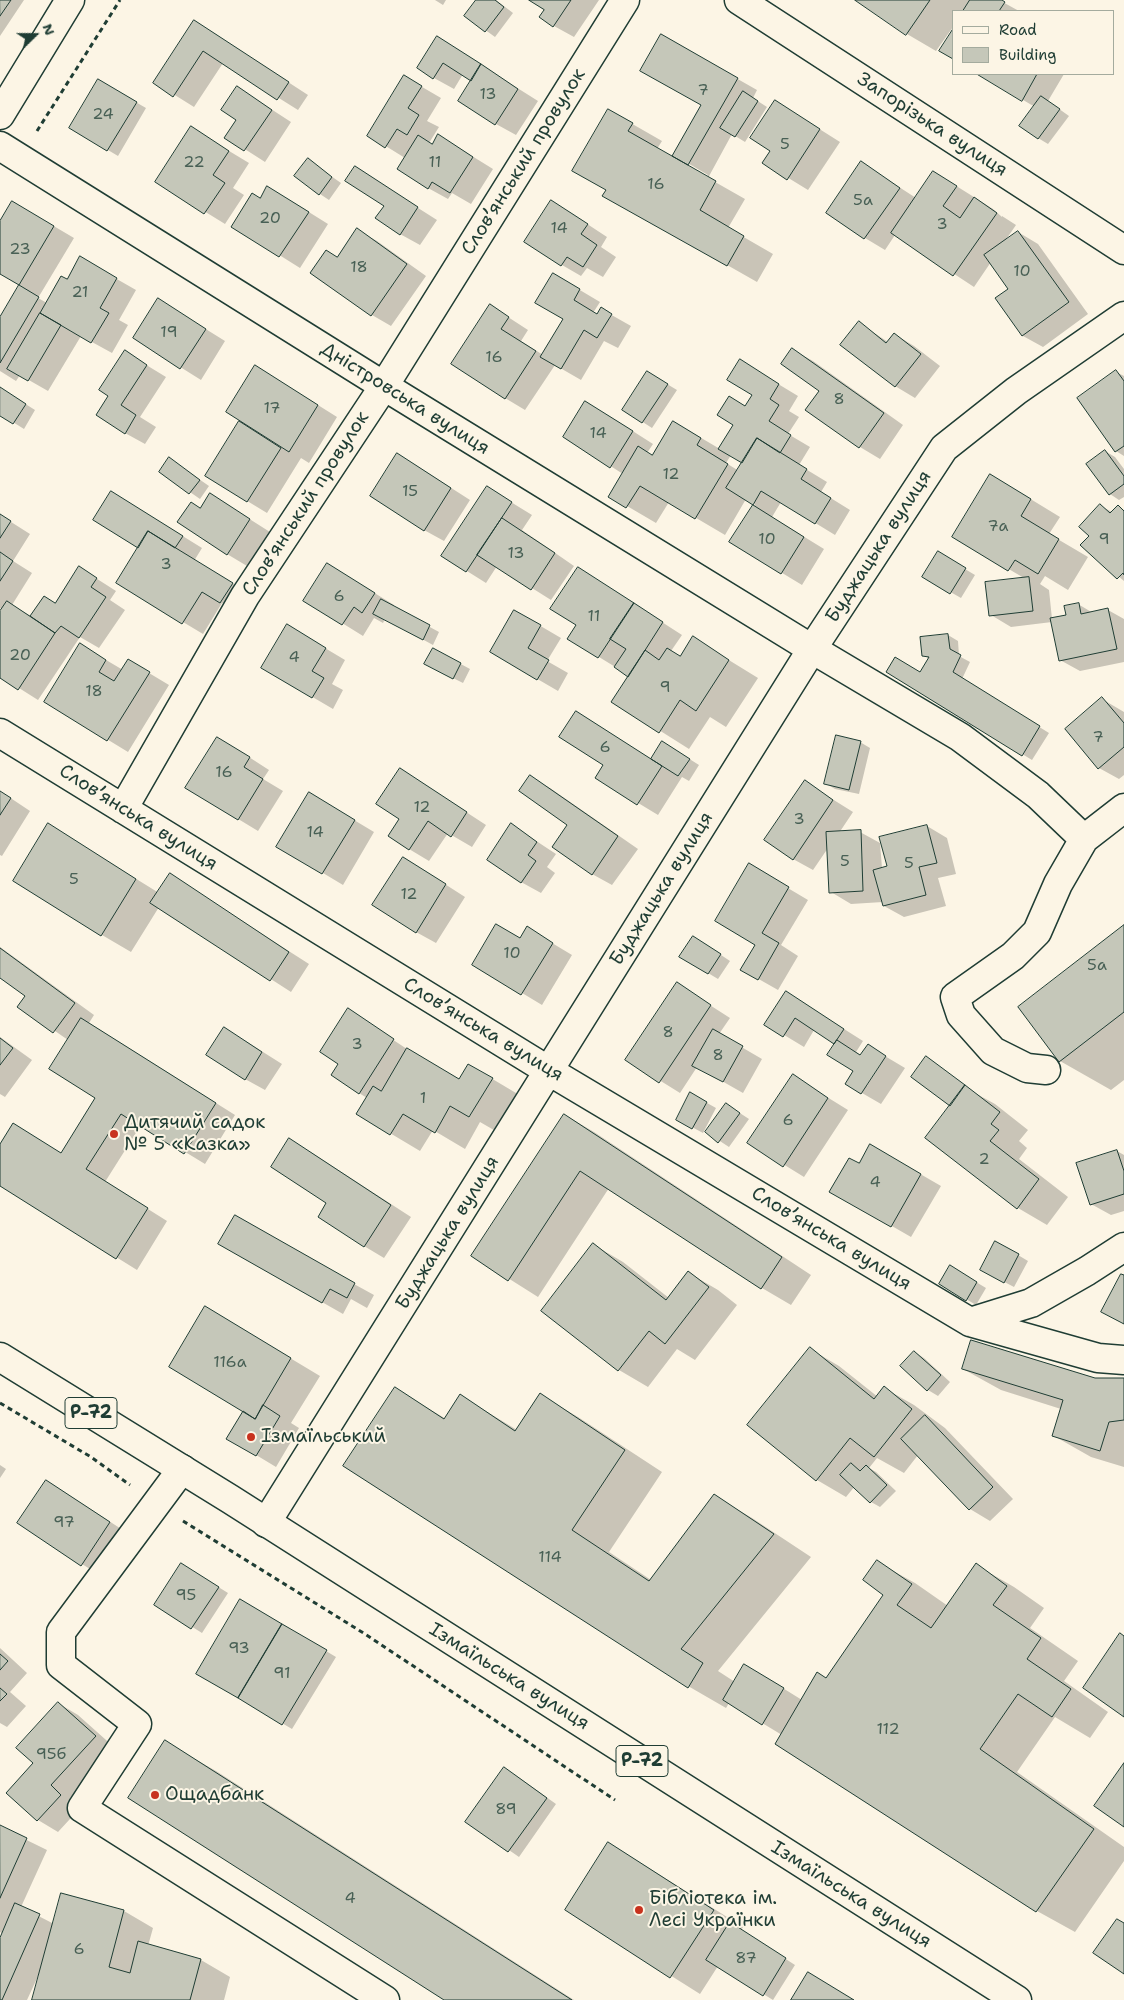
<!DOCTYPE html>
<html>
<head>
<meta charset="utf-8">
<style>
	body { margin:0 }
	#map { position:relative; width:1124px; height:2000px; overflow:hidden; background:#fcf5e5; font-family:"Shantell Sans",sans-serif }
	canvas { display:block }
	.legend { position:absolute; left:952px; top:10px; width:162px; height:65px; box-sizing:border-box; background:#fcf5e5; border:1px solid #a4ab9e; margin:0; padding:6px 9px; list-style:none; font-size:15px; color:#1f3d34 }
	.legend li { display:flex; align-items:center; gap:10px; height:25px }
	.legend b { width:25px; border:1px solid #a4ab9e }
	.north { position:absolute; left:10px; top:10px; width:50px; height:50px; -webkit-text-stroke:4px #fcf5e5; paint-order:stroke; rotate:68deg; font-size:14px; font-weight:700; line-height:20px; text-align:center; color:#1f3d34 }
	.north::after { content:''; display:block; margin:auto; width:18px; height:22px; background:#1f3d34; clip-path:polygon(50% 0,100% 100%,50% 72%,0 100%) }
</style>
</head>
<body>
<div id="map">
<canvas width="1124" height="2000"></canvas>
<ul class="legend">
<li><b style="height:6px;background:#fcf5e5"></b>Road</li>
<li><b style="height:14px;background:#c5c7b9"></b>Building</li>
</ul>
<div class="north">N</div>
</div>
<script>
const g = document.querySelector('canvas').getContext('2d');
g.lineJoin = 'round';
function fillPath(path, color) { g.fillStyle = color; g.fill(path, 'evenodd'); }
function trace(path, color, width, dash) { g.strokeStyle = color; g.lineWidth = width; g.lineCap = dash ? 'butt' : 'round'; g.setLineDash(dash || []); g.stroke(path); }
function label(font, color, halo, rows, align = 'center') {
  g.font = font + ' "Shantell Sans",sans-serif'; g.lineWidth = 4; g.setLineDash([]); g.textBaseline = 'middle'; g.strokeStyle = halo; g.fillStyle = color; for (const [text, x, y, turn = 0] of rows) {
    g.save(); g.translate(x, y); g.rotate((+turn || 0) * Math.PI / 180); g.textAlign = isNaN(turn) ? turn : align; if (halo) g.strokeText(text, 0, 0); g.fillText(text, 0, 0); g.restore();
  }
}
fillPath(new Path2D(`
	M0 0H24L0 36Z
	M435 0H446L443 5Z
	M478 0H496L513 13 495 37 466 16Z
	M531 0H599L574 37 554 26 546 10Z
	M858 0H999L1019 11H953V27L936 51 907 34Z
	M194 21 308 95 298 110 223 63 194 107 154 82Z
	M662 36 757 90 753 98 767 107 745 142 732 134 708 178 745 199 728 228 773 254 757 282 604 195 607 190 608 110 662 141 657 149 707 177 708 175 674 155 702 105Z
	M438 38 538 101 516 135 496 124 472 81 463 74 454 89 434 78Z
	M979 74H1064L1048 101 1069 116 1048 144 1038 138 1035 107Z
	M405 77 441 98 427 121 439 127 429 143 432 145 438 135 493 169 471 204 452 193 448 199 428 188 405 158 368 135Z
	M99 81 146 108 118 156 71 128Z
	M237 87 291 122 265 162 226 137 238 120Z
	M775 101 840 142 808 190 764 163 772 151Z
	M191 128 249 163 233 188 244 195 225 224 157 182Z
	M308 160 341 183 329 200 320 194Z
	M862 163 916 198 934 172 993 209 1002 217V216L1016 225 1005 241 1018 232 1038 244 1088 314 1043 347 1023 336 997 299 1010 289 991 262 974 287 895 235 885 250 865 238 828 213Z
	M355 168 437 220 420 245 400 234 385 205Z
	M260 199H288L328 224 300 268 233 226Z
	M13 202 74 238 38 298 47 303 68 281 80 258 136 290 119 320 128 325 112 353 81 336 48 391 20 375 16 381 0 371V319L20 285 0 273V224Z
	M572 214 607 237 601 247 616 257 603 277 587 268 581 276 562 265Z
	M357 230 377 241 426 276 391 326 372 315 338 258Z
	M553 274 600 302 593 313 598 315 601 309 631 326 618 348 604 341 581 380 555 365 525 410 505 398 491 306 528 330 521 341 543 355 565 319Z
	M159 300 225 341 201 380 134 338Z
	M859 323 888 342 894 334 914 346 940 366 915 398 895 386Z
	M793 350 813 361 903 425 880 459 860 447 807 410 821 391Z
	M125 352 166 377 140 417 156 427 145 444 125 433 110 396Z
	M1116 372 1124 376V456L1116 451Z
	M760 373 798 396 789 411 799 417 788 434 810 447 799 465 827 482 821 492 850 510 835 535 781 502 772 517 824 549 802 585 731 542 755 504 746 499 725 535 669 502 656 523 610 496 623 474 565 437 606 414 653 444 647 453 653 456 674 422 720 449 753 395ZM731 455 744 463 739 471 726 463Z
	M275 378 337 417 309 463 301 458 267 513 206 476 241 421Z
	M657 378 677 390 652 428 624 410Z
	M0 388 35 410 24 429 0 414Z
	M1105 451 1115 457 1124 469V497L1119 500 1110 494Z
	M170 459 209 486 200 499 161 472Z
	M417 466 470 500 444 541 424 530Z
	M488 488 532 515 522 530 574 566 551 600 497 566 486 583 443 556Z
	M1019 492 1060 517 1049 534 1088 557 1068 590 1045 576 1040 584 1049 590 1052 619 1067 616 1078 604 1093 613 1108 610 1124 619V662L1080 671 1060 660 1052 622 1011 627 991 615 1024 578 954 537Z
	M210 494 270 532 247 566 227 554 201 509Z
	M131 504 202 548 194 561 252 595 240 613 222 603 203 634 118 583 140 548Z
	M1101 506 1112 512 1118 507 1124 510V581L1082 545 1090 536Z
	M0 515 30 534 13 561 32 573 12 605 31 616 56 604 80 568 116 591 110 600 125 610 99 648 80 637 38 700 0 676V614L3 610 0 608Z
	M938 553 975 575 961 598 924 577Z
	M578 568 682 635 671 651 681 657 693 638 758 678 726 727 710 717 689 749 613 701 630 676 599 657 578 625Z
	M347 576 394 605 393 607 439 632 433 645 385 619 383 623 374 618 363 636 305 600Z
	M515 611 561 638 547 661 568 673 558 691 491 652Z
	M288 626 345 660 332 684 343 690 333 709 263 668Z
	M948 635 958 641 959 656 970 662 962 679 1049 733 1032 760 888 672 920 674 930 659 923 655Z
	M433 649 470 669 463 683 435 669Z
	M101 657 123 670 129 661 169 685 128 752 46 702Z
	M1102 699 1124 712V775L1119 779 1099 768Z
	M860 742 870 748 859 794 835 789 825 783Z
	M672 748 699 765 689 781 682 777 658 815 597 778 652 760Z
	M238 750 269 770 263 779 283 791 258 831 187 788Z
	M530 777 550 788 638 849 612 885 592 874 569 825Z
	M420 782 486 825 472 847 448 833 429 861 409 849 401 819Z
	M805 782 853 812 839 833 860 832 880 843 882 868 889 867 927 826 947 838 956 874 938 878 946 906 904 917 884 906 883 902 851 904 831 892 828 848 813 870 793 859Z
	M0 791 30 811 2 856 0 855Z
	M329 805 374 832 343 885 278 846Z
	M49 825 159 893 170 875 309 964 291 992 159 907 131 952 102 935Z
	M512 825 556 854 547 867 555 873 541 893 521 882Z
	M749 865 808 900 781 945 798 956 778 990 741 969 756 944Z
	M423 870 465 897 436 943 416 932Z
	M1124 927V1080L1111 1090 1060 1061Z
	M520 940H547L572 955 542 1005 474 964Z
	M703 943 730 961 718 979 708 973Z
	M0 947 94 1015 89 1023 235 1115 205 1164 141 1125 105 1182 167 1221 137 1270 0 1185V1147L62 1154 97 1098 68 1040 19 1006 27 996 0 976Z
	M677 984 730 1018 719 1034 762 1059 743 1093 697 1067 680 1093 627 1060Z
	M806 1005 863 1041 856 1052 861 1055 868 1046 905 1068 881 1104 862 1093 855 1071 836 1044 814 1030 804 1047 766 1024ZM878 1064H881L867 1086 865 1085Z
	M348 1010 413 1053 460 1080 469 1065 521 1096 499 1133 480 1122 465 1149 433 1130 420 1151 358 1114 367 1098 359 1093 340 1064Z
	M0 1037 32 1060 5 1097 0 1094Z
	M244 1040 282 1064 265 1090 245 1079Z
	M927 1058 975 1093 995 1104 1028 1130 1019 1141 1027 1148 1019 1159 1068 1197 1047 1225 1018 1208 951 1106Z
	M793 1076 848 1110 804 1177 749 1143Z
	M691 1094 716 1108 703 1133 677 1119Z
	M726 1104 749 1119 729 1147 706 1132Z
	M565 1115 594 1132 811 1275 791 1305 762 1288 609 1188 538 1297 473 1256Z
	M870 1145 941 1186 911 1237 831 1191 859 1165Z
	M309 1151 411 1217 384 1258 364 1246 328 1202Z
	M1117 1151 1124 1155V1211L1111 1215 1091 1204Z
	M220 1244 354 1284 374 1295 367 1308 351 1299 343 1314Z
	M594 1245 623 1262 669 1298 689 1273 718 1290 737 1305 695 1360 677 1349 648 1387 619 1370Z
	M1018 1255 1028 1261 1014 1287 991 1275Z
	M951 1267 986 1288 976 1305 941 1284Z
	M235 1325 320 1376 291 1423 299 1428 276 1467 228 1438 244 1411Z
	M810 1349 839 1366 878 1397 884 1388 914 1405 945 1428 1013 1499 990 1521 970 1509 918 1455 904 1473 877 1458 869 1468 876 1472 896 1491 880 1507 871 1502 855 1486 846 1497 817 1480 749 1425Z
	M915 1352 924 1358 950 1382 938 1396 928 1390 902 1366Z
	M963 1369 1094 1379H1124V1467L1091 1457 1054 1436 1061 1409 1001 1390Z
	M396 1389 446 1419 461 1396 517 1430 540 1395 578 1417 662 1472 609 1552 651 1580 714 1496 752 1518 811 1557 718 1671 735 1682 765 1677 802 1700 818 1673 827 1679 885 1594 877 1562 915 1583 948 1606 976 1565 1014 1587 1044 1608 1030 1628 1078 1661 1064 1681 1108 1712 1090 1738 1055 1717 1017 1772 1124 1847V1861L1075 1932 1037 1911 777 1744 782 1735 729 1703 726 1708 688 1686Z
	M0 1465 6 1469 0 1478Z
	M47 1481 129 1534 101 1576 82 1564Z
	M191 1570 228 1593 202 1633 156 1604Z
	M241 1600 336 1657 292 1729 197 1673Z
	M0 1648 27 1673 10 1692 26 1706 7 1727 0 1723Z
	M58 1703 78 1715 115 1748 70 1798 81 1807 58 1832 38 1820 35 1763Z
	M165 1742 216 1771 574 2000H447Z
	M514 1774 556 1804 519 1857 467 1821Z
	M0 1827 47 1850 21 1907 54 1924 62 1894 124 1911 153 1928 148 1946 201 1960 230 1977 224 2000H33L40 1974H39L27 2000H0V1941L3 1934 0 1932Z
	M609 1843 743 1927 741 1930 795 1965 773 2000 718 1966 700 1994 567 1910Z`), '#0003');
const building = new Path2D(`
	M0 0H11L0 16Z
	M476 0H495L504 7 485 32 464 16Z
	M529 0H571L553 27 539 17 544 10Z
	M855 0H930L906 35Z
	M970 0H1002L1005 2 999 11H963Z
	M194 20 289 82 277 100 203 51 173 97 153 83Z
	M953 29V59L939 51Z
	M661 34 738 78 688 165 672 156 701 105 640 71Z
	M437 36 481 64 471 81 443 63 433 79 417 68Z
	M481 64 518 89 495 125 458 101Z
	M977 74H1037L1022 101Z
	M404 75 422 86 408 108 419 115 407 135 397 129 385 148 367 136Z
	M98 79 137 102 107 151 69 128Z
	M237 86 272 110 244 151 224 138 236 120 221 110Z
	M743 91 758 101 735 137 720 128Z
	M1041 96 1060 109 1038 139 1019 126Z
	M775 100 820 129 787 180 762 163 770 151 750 138Z
	M608 109 633 123 628 131 716 181 700 210 744 236 727 266 602 196 606 190 572 171Z
	M191 126 229 151 213 175 225 183 204 214 155 182Z
	M438 134 473 157 450 193 432 182 428 189 397 169 418 135 432 144Z
	M308 158 332 177 319 195 294 176Z
	M861 161 900 188 864 239 826 213Z
	M355 166 418 207 400 235 375 218 384 206 345 181Z
	M933 171 957 186 943 206 960 218 974 197 997 213 953 276 891 233Z
	M267 186 309 212 279 257 231 227 252 193 260 198Z
	M551 200 588 224 581 234 597 245 583 267 567 257 561 266 524 242Z
	M12 201 54 226 19 285 0 274V221Z
	M357 228 407 264 371 316 310 273 326 250 337 257Z
	M1018 231 1069 302 1022 336 995 298 1008 289 984 255Z
	M80 256 117 278 100 308 109 313 91 343 40 313 61 276 67 279Z
	M553 273 580 289 574 300 597 314 601 307 612 314 597 338 584 330 561 369 540 357 563 319 535 303Z
	M19 285 39 297 0 363V317Z
	M158 298 206 329 180 369 133 338Z
	M490 304 509 317 501 329 536 351 505 399 451 364Z
	M40 313 61 325 28 381 7 369Z
	M859 321 886 343 894 333 921 354 895 387 840 345Z
	M792 348 884 413 859 448 805 410 819 391 781 364Z
	M125 350 147 365 121 405 136 415 125 434 96 415 108 396 99 390Z
	M740 359 779 384 770 399 779 405 769 421 791 435 780 453 757 438 742 463 718 449 733 425 717 415 729 396 745 406 752 395 727 380Z
	M255 365 318 405 289 452 226 412Z
	M1116 370 1124 381V446L1115 452 1077 398Z
	M647 371 668 384 642 423 622 410Z
	M0 387 26 404 13 424 0 416Z
	M585 401 633 431 610 468 563 437Z
	M239 421 281 448 247 502 205 476Z
	M673 421 701 438 697 445 728 464 695 519 640 486 626 508 608 497 638 446 652 455Z
	M757 438 807 469 801 479 831 498 815 524 761 491 753 505 726 488Z
	M1105 450 1124 476V484L1109 495 1086 464Z
	M397 453 451 488 424 531 370 496Z
	M169 457 200 480 189 494 159 472Z
	M990 474 1031 499 1021 516 1059 539 1038 574 1015 560 1008 571 952 537Z
	M487 486 512 502 466 572 441 556Z
	M111 491 183 536 175 548 148 531 138 548 93 520Z
	M210 493 250 519 227 555 177 522 191 502 200 508Z
	M1100 504 1110 513 1118 505 1124 511V575L1123 573 1117 579 1080 545 1089 536 1079 527Z
	M753 505 804 537 781 574 729 542Z
	M0 514 11 521 0 538Z
	M502 518 555 553 531 590 477 555Z
	M148 531 233 583 220 603 202 592 182 624 116 583Z
	M938 551 966 568 950 594 922 577Z
	M0 552 13 561 0 581Z
	M327 563 375 593 362 613 354 607 342 625 303 601Z
	M79 566 97 578 91 587 106 597 79 638 61 626 55 633 30 616 44 596 55 603Z
	M578 567 634 603 598 658 567 639 576 625 550 609Z
	M1029 577 1033 611 989 616 985 582Z
	M381 599 430 625 423 640 373 614Z
	M7 601 55 633 18 690 0 678V611Z
	M634 603 663 622 628 677 614 667 626 649 610 639Z
	M1079 603 1081 614 1108 608 1117 649 1059 661 1050 618 1066 615 1064 606Z
	M514 610 541 625 528 648 549 660 537 680 490 652Z
	M287 624 326 648 312 671 324 678 312 698 261 668Z
	M948 634 950 649 961 655 953 672 1040 726 1022 756 886 672 895 657 920 672 929 657 922 656 920 637Z
	M693 636 729 660 696 711 680 700 659 733 611 702 645 650 659 660 667 648 680 656Z
	M80 643 106 660 99 672 114 681 128 659 150 672 107 741 44 702Z
	M433 648 461 663 453 679 424 664Z
	M1102 697 1124 723V747L1098 769 1065 729Z
	M576 711 662 766 637 805 595 778 603 765 559 737Z
	M836 735 861 741 849 790 824 784Z
	M217 737 250 757 244 767 263 779 238 820 185 788Z
	M662 741 690 759 678 776 651 759Z
	M400 768 467 812 451 837 428 821 409 850 388 836 399 819 376 804Z
	M530 775 618 836 592 875 552 847 567 825 519 791Z
	M805 780 833 800 793 860 764 840Z
	M0 791 11 798 0 815Z
	M309 792 355 820 322 874 276 847Z
	M48 823 136 879 101 936 13 881Z
	M511 823 537 842 528 855 536 861 521 883 487 860Z
	M927 825 937 863 919 867 926 895 883 906 873 870 887 866 879 837Z
	M861 830 863 891 829 893 826 832Z
	M403 857 446 884 416 933 372 905Z
	M749 863 789 887 762 933 779 943 758 980 740 970 755 945 715 921Z
	M170 873 289 952 270 981 150 903Z
	M496 924 520 938 527 926 553 943 521 995 472 965Z
	M1124 925V1012L1059 1062 1018 1007Z
	M693 936 721 954 708 974 679 957Z
	M0 948 75 1003 53 1033 17 1007 25 996 0 978Z
	M677 982 711 1005 659 1083 625 1060Z
	M786 991 844 1029 834 1044 795 1018 783 1037 764 1025Z
	M348 1008 394 1039 359 1094 331 1075 338 1064 320 1052Z
	M81 1018 216 1103 184 1154 121 1114 86 1169 148 1208 116 1259 0 1186V1144L13 1123 61 1153 95 1098 49 1069Z
	M224 1027 262 1052 245 1080 206 1055Z
	M713 1029 743 1046 723 1082 692 1066Z
	M0 1038 13 1048 0 1065Z
	M837 1040 860 1055 868 1044 886 1056 861 1094 845 1084 853 1071 827 1055Z
	M407 1048 459 1079 468 1064 493 1078 469 1117 450 1106 435 1133 403 1114 390 1135 356 1114 373 1086 381 1091Z
	M926 1056 965 1085 950 1106 911 1077Z
	M793 1074 828 1098 783 1167 747 1143Z
	M965 1085 1000 1112 991 1124 999 1130 990 1141 1039 1179 1017 1209 925 1138Z
	M690 1092 707 1102 692 1129 676 1120Z
	M726 1103 740 1113 718 1143 705 1132Z
	M564 1114 782 1257 761 1289 580 1171 508 1281 471 1256Z
	M289 1138 391 1205 364 1247 318 1217 326 1203 271 1167Z
	M870 1144 921 1174 891 1227 829 1192 849 1158 859 1163Z
	M1117 1150 1124 1171V1194L1090 1205 1076 1163Z
	M235 1215 355 1283 347 1298 330 1289 322 1303 218 1244Z
	M995 1241 1019 1254 1004 1283 980 1270Z
	M593 1243 666 1300 688 1271 709 1287 665 1344 649 1331 618 1371 541 1311Z
	M950 1265 977 1282 966 1301 939 1284Z
	M1121 1274 1124 1275V1324L1101 1312Z
	M205 1306 291 1358 255 1419 169 1367Z
	M971 1340 1095 1378H1124V1420L1109 1422 1100 1451 1052 1436 1063 1400 962 1369Z
	M810 1347 874 1399 884 1386 912 1409 874 1457 850 1438 816 1481 747 1425Z
	M914 1351 941 1375 927 1391 900 1366Z
	M395 1387 444 1419 460 1394 515 1431 540 1393 625 1450 572 1530 649 1581 714 1494 774 1534 681 1649 703 1663 688 1688 343 1466Z
	M263 1405 280 1416 256 1456 226 1439 243 1411 255 1419Z
	M925 1415 993 1487 969 1510 901 1439Z
	M851 1463 860 1471 866 1465 887 1485 870 1503 840 1475Z
	M46 1480 110 1522 81 1566 17 1523Z
	M877 1560 912 1584 897 1605 931 1628 976 1563 1007 1586 993 1605 1041 1638 1027 1659 1071 1689 1052 1717 1018 1694 980 1749 1094 1829 1036 1912 775 1744 817 1672 826 1678 883 1595 863 1580Z
	M181 1563 219 1587 191 1629 154 1605Z
	M240 1599 282 1624 238 1698 196 1674Z
	M282 1624 327 1650 282 1725 238 1698Z
	M1120 1633 1124 1636V1717L1083 1688Z
	M0 1654 8 1661 0 1670Z
	M744 1664 784 1688 762 1725 723 1700Z
	M0 1688 7 1694 0 1701Z
	M58 1702 96 1736 51 1785 61 1795 37 1821 6 1793 33 1763 16 1748Z
	M165 1740 572 2000H444L128 1798Z
	M1124 1763V1827L1094 1806Z
	M504 1767 547 1798 508 1852 465 1822Z
	M0 1825 27 1838 0 1898Z
	M608 1842 714 1910 670 1978 565 1910Z
	M61 1893 124 1910 109 1967 130 1973 138 1941 201 1959 190 2000H32Z
	M15 1903 40 1914 2 2000H0V1938Z
	M1117 1919 1124 1923V1974L1093 1953Z
	M730 1922 786 1958 763 1996 706 1960Z
	M808 1972 854 2000H791Z`);
fillPath(building, '#c5c7b9');
trace(building, '#1f3d34', 1);
const minor = new Path2D(`
	M739 0 1124 250
	M0 115 70 0
	M0 146 384 386 812 649 960 737 1038 795 1084 839
	M0 733 549 1071 970 1322 1098 1358 1124 1360
	M123 809 245 596 384 386 625 0
	M1046 1070 1027 1068 993 1051 961 1015 955 997 1013 956 1037 932 1058 884 1084 839 1124 808
	M970 1322 1031 1303 1087 1271 1124 1247
	M182 1469 61 1632V1665L137 1724 82 1808 385 2000
	M266 1523 812 649 944 448 1016 391 1124 316`);
const major = new Path2D(`
	M0 1357 230 1499 1017 2000`);
trace(minor, '#1f3d34', 31);
trace(major, '#1f3d34', 31);
trace(new Path2D(`
	M37 131 120 0
	M0 1403 91 1457 130 1485
	M183 1521 365 1634 615 1800`), '#1f3d34', 3, [5, 4]);
trace(minor, '#fcf5e5', 28);
trace(major, '#fcf5e5', 28);
for (const [x, y, r, color] of [
	[114,1134,5,"#c8321e"],
	[251,1437,5,"#c8321e"],
	[155,1795,5,"#c8321e"],
	[639,1910,5,"#c8321e"]
]) { const dot = new Path2D(); dot.arc(x, y, r, 0, 2 * Math.PI); g.fillStyle = color; g.fill(dot); trace(dot, '#fcf5e5', 2); }
label('16px', '#486055', null, [
	["7",703,91],
	["13",488,95],
	["24",103,115],
	["5",785,145],
	["22",194,163],
	["11",435,163],
	["16",656,185],
	["5а",863,201],
	["20",270,219],
	["3",942,225],
	["14",559,229],
	["23",20,250],
	["18",359,268],
	["10",1022,272],
	["21",80,293],
	["19",169,333],
	["16",494,358],
	["8",839,400],
	["17",272,409],
	["14",598,434],
	["12",671,475],
	["15",410,492],
	["7а",998,527],
	["10",767,540],
	["9",1104,540],
	["13",516,554],
	["3",166,565],
	["6",339,597],
	["11",594,617],
	["20",20,656],
	["4",294,658],
	["9",665,688],
	["18",94,692],
	["7",1098,738],
	["6",605,748],
	["16",224,773],
	["12",422,808],
	["3",799,820],
	["14",315,833],
	["5",845,862],
	["5",909,864],
	["5",74,880],
	["12",409,895],
	["10",512,954],
	["5а",1097,966],
	["8",668,1033],
	["3",357,1045],
	["8",718,1056],
	["1",423,1099],
	["6",788,1121],
	["2",984,1160],
	["4",875,1183],
	["116а",230,1363],
	["97",64,1523],
	["114",550,1558],
	["95",186,1596],
	["93",239,1649],
	["91",282,1674],
	["112",888,1730],
	["95б",51,1755],
	["89",506,1810],
	["4",350,1899],
	["6",79,1950],
	["87",746,1959]
]);
for (const [x, y, w] of [
	[91,1413,52],
	[642,1761,52]
]) { const box = new Path2D(); box.roundRect(x - w / 2, y - 15.5, w, 31, 4); g.fillStyle = '#fcf5e5'; g.fill(box); trace(box, '#1f3d34', 1); }
label('bold 18px', '#1f3d34', null, [
	["Р-72",91,1413],
	["Р-72",642,1761]
]);
label('19px', '#1f3d34', '#fcf5e5', [
	["Запорізька вулиця",932,125,33],
	["Словʼянський провулок",524,162,-58],
	["Дністровська вулиця",405,399,32],
	["Словʼянський провулок",306,504,-57],
	["Буджацька вулиця",879,547,-57],
	["Словʼянська вулиця",138,818,32],
	["Буджацька вулиця",662,889,-58],
	["Словʼянська вулиця",483,1030,31],
	["Буджацька вулиця",448,1233,-58],
	["Словʼянська вулиця",831,1239,31],
	["Ізмаїльська вулиця",509,1677,32],
	["Ізмаїльська вулиця",851,1895,32]
]);
label('19px', '#1f3d34', '#fcf5e5', [
	["Дитячий садок",124,1123],
	["№ 5 «Казка»",124,1145],
	["Ізмаїльський",261,1437],
	["Ощадбанк",165,1795],
	["Бібліотека ім.",649,1899],
	["Лесі Українки",649,1921]
], 'left');
</script>
</body>
</html>
